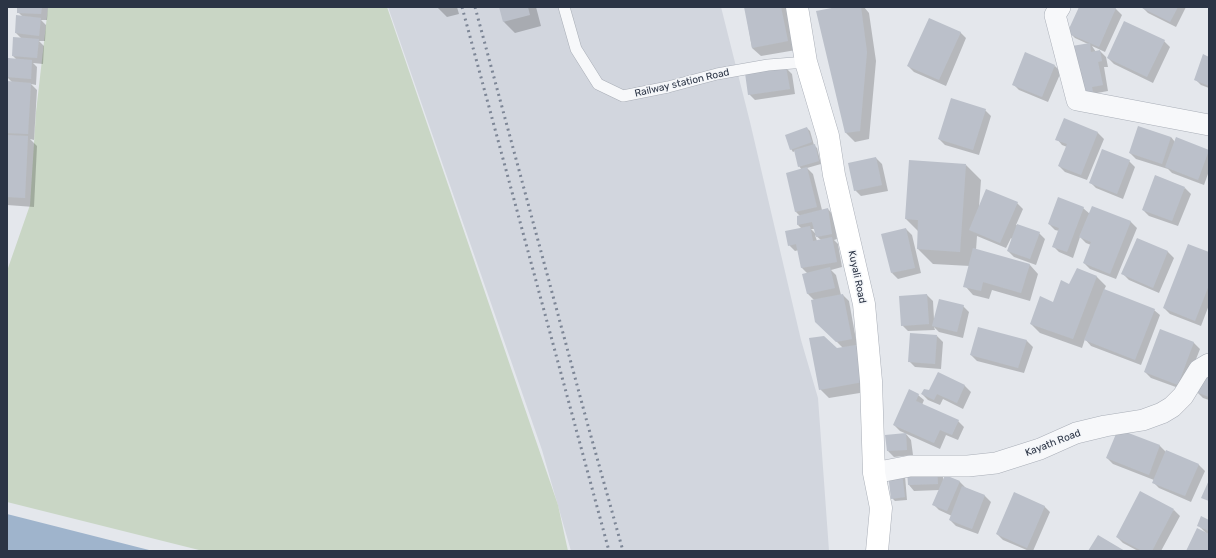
<!DOCTYPE html>
<html>
<head>
<meta charset="utf-8">
<style>
	body { margin:0 }
	#map { position:relative; width:1216px; height:558px; overflow:hidden; background:#e4e7ec; font-family:Rubik,sans-serif }
	canvas { display:block }
	.frame { position:absolute; inset:0; border:8px solid #2b3445; pointer-events:none }
</style>
</head>
<body>
<div id="map">
<canvas width="1216" height="558"></canvas>
<div class="frame"></div>
</div>
<script>
const g = document.querySelector('canvas').getContext('2d');
g.lineJoin = 'round';
function fillPath(path, color) { g.fillStyle = color; g.fill(path, 'evenodd'); }
function trace(path, color, width, dash) { g.strokeStyle = color; g.lineWidth = width; g.lineCap = dash ? 'butt' : 'round'; g.setLineDash(dash || []); g.stroke(path); }
function label(font, color, halo, rows, align = 'center') {
  g.font = font + ' Rubik,sans-serif'; g.lineWidth = 3; g.setLineDash([]); g.textBaseline = 'middle'; g.strokeStyle = halo; g.fillStyle = color; for (const [text, x, y, turn = 0] of rows) {
    g.save(); g.translate(x, y); g.rotate((+turn || 0) * Math.PI / 180); g.textAlign = isNaN(turn) ? turn : align; if (halo) g.strokeText(text, 0, 0); g.fillText(text, 0, 0); g.restore();
  }
}
fillPath(new Path2D(`
	M388 7H721L750 122 801 340 818 398 829 551H571L542 450Z`), '#d2d6de');
fillPath(new Path2D(`
	M48 7H387L558 505 568 551H203L7 502V271L30 205 36 112Z`), '#c9d6c5');
fillPath(new Path2D(`
	M7 514 153 551H7Z`), '#9fb4cc');
fillPath(new Path2D(`
	M18 7H48L47 20H41L46 25 45 41H39L44 46 43 64 33 63 37 67 36 85 31 84 37 90 34 140 30 139 37 146 34 207 7 205V82L13 83 7 77 9 59 17 60 13 56 21 38 16 33 23 17 18 12Z
	M437 7H457L459 14 447 17Z
	M500 7H536L541 26 515 33 504 22Z
	M745 7H788L796 50 761 56 752 48Z
	M843 7H864L869 13 876 61 869 139 855 142 846 133Z
	M1080 7H1111L1116 9 1122 15 1105 52 1092 46 1096 52 1100 51 1106 57 1108 67H1104L1108 91 1097 93 1100 104 1090 106 1088 44 1075 38 1069 32Z
	M1142 7H1186L1176 27 1148 13Z
	M960 32 966 38 946 86 914 72 908 66Z
	M1164 41 1170 47 1153 83 1114 64 1108 58Z
	M1209 58V88L1201 85 1195 79Z
	M1055 66 1061 72 1048 102 1019 90 1013 84Z
	M786 68 792 74 795 94 755 100 749 94Z
	M985 110 991 116 979 155 945 145 939 139Z
	M1065 120 1098 133 1104 139 1087 180 1065 172 1059 166 1067 147 1062 145 1057 139Z
	M807 128 810 131 814 145 817 148 821 164 807 168 813 174 822 210 828 209 833 215 837 239 834 240 838 244 842 267 831 270 836 275 841 295H843L849 301 857 345H856L865 354 872 391 829 398 820 389 836 349 843 348 816 321 814 300 808 294V274L802 268 799 250 795 251 789 245 802 229 798 225 800 216 796 212 802 170 799 166 795 151 793 152 791 149ZM811 229H815L817 235ZM815 235 821 240 817 241Z
	M1171 137 1175 142 1209 152V171L1204 185 1172 173 1168 169 1136 159 1130 153Z
	M876 158 882 164 888 191 861 196 855 190Z
	M1129 161 1135 167 1123 199 1096 188 1090 182Z
	M966 165 981 180 979 207 1017 203 1023 209 1016 225 1039 233 1045 239 1036 265 1014 257 1008 251 1012 239 1011 238 1006 248 977 236 976 250 1030 265 1038 274 1030 301 992 290 989 299 973 295 965 286 970 266 933 264 918 249 919 232 906 219Z
	M1185 188 1191 194 1178 226 1149 216 1143 210Z
	M1093 207 1131 222 1137 228 1116 279 1090 269 1084 263 1091 245 1086 243 1080 237 1073 258 1059 252 1053 246 1059 231 1055 230 1049 224 1083 208 1090 214Z
	M906 229 912 235 921 273 898 279 892 273Z
	M1137 239 1168 252 1174 258 1159 293 1129 280 1123 274Z
	M1209 253V305L1201 326 1170 314 1164 308Z
	M1077 269 1097 277 1106 286 1104 290 1154 310 1160 315 1141 365 1091 346 1085 339 1082 348 1040 333 1031 324 1054 303 1070 285Z
	M927 295 933 301 934 319 963 306 969 312 963 338 939 332 934 327 935 330 908 331 902 325Z
	M979 328 1027 341 1033 347 1024 373 977 361 971 355Z
	M1161 331 1194 343 1200 349 1184 390 1151 378 1145 372Z
	M937 336 943 342 941 369 915 367 909 361Z
	M938 373 965 386 971 392 963 409 943 399 940 405 928 400 922 394 930 391Z
	M1209 374V400L1203 398 1197 392Z
	M918 395 924 400 922 405 958 421 964 427 958 440 946 435 940 449 900 431 894 425Z
	M1119 430 1160 446 1166 452 1199 465 1205 471 1191 502 1159 488 1153 482 1154 480 1113 464 1107 458Z
	M906 434 911 440 913 455 894 457 888 451Z
	M908 471 943 476V482L946 476 960 482 966 488 985 496 991 502 978 534 956 526 950 520 952 516 939 510 933 504 940 490 914 491 909 485Z
	M890 475 905 476 907 500 895 501 892 498Z
	M1044 506 1050 512 1033 551H1029L1003 540 997 534Z
	M1174 510 1180 516 1161 551H1138L1123 543 1117 537Z
	M1209 521V551H1188L1206 533 1198 525Z`), '#0003');
fillPath(new Path2D(`
	M17 7H42L41 14 17 13Z
	M499 7H528L530 15 503 22Z
	M744 7H781L788 41 752 48Z
	M837 7H861L867 52 860 131 845 133 816 11Z
	M1079 7H1113L1116 8 1099 47 1067 33Z
	M1140 7H1178L1170 22Z
	M16 15 41 18 39 36 15 33Z
	M929 18 961 32 939 80 907 66Z
	M1124 21 1165 40 1147 77 1107 58Z
	M13 37 39 39 37 58 12 56Z
	M1090 43 1091 52 1100 50 1102 61 1098 62 1103 85 1092 87 1094 98 1083 100 1072 46Z
	M1025 52 1055 65 1042 97 1012 85Z
	M1203 54 1209 57V86L1194 80Z
	M8 58 32 60 31 79 7 77Z
	M786 67 790 89 748 95 745 73Z
	M7 81 31 83 28 134 7 133Z
	M951 98 986 109 973 150 938 139Z
	M1064 118 1098 132 1081 175 1058 166 1067 144 1055 140Z
	M1138 126 1171 137 1162 164 1129 153Z
	M807 127 812 142 790 150 785 135Z
	M7 135 28 136 25 198 7 197Z
	M1176 137 1209 150 1198 180 1165 167Z
	M815 144 819 161 798 167 794 150Z
	M1102 149 1130 160 1117 194 1089 183Z
	M876 157 882 185 854 191 848 163Z
	M909 160 966 164 960 252 917 249 918 220 905 219Z
	M807 167 817 207 795 212 786 173Z
	M1155 175 1185 187 1172 221 1142 210Z
	M986 189 1018 202 1000 243 969 230Z
	M1058 197 1084 207 1067 252 1052 247 1059 228 1048 224Z
	M1092 206 1131 221 1110 274 1083 263 1091 242 1079 237Z
	M828 208 832 234 816 237 812 222 797 225V216Z
	M1017 224 1040 232 1030 259 1007 251Z
	M810 226 813 241 832 237 837 262 801 268 796 244 788 246 785 231Z
	M906 228 915 268 891 273 881 234Z
	M1137 238 1168 251 1153 288 1121 274Z
	M1188 244 1209 252V285L1195 321 1163 308Z
	M973 248 1030 264 1021 293 983 282 981 291 963 287Z
	M830 267 835 288 807 294 802 274Z
	M1077 268 1097 276 1073 339 1030 324 1040 296 1053 302 1061 280 1069 284Z
	M1104 289 1155 309 1135 360 1084 340Z
	M843 294 852 339 836 342 815 322 811 300Z
	M927 294 929 324 901 326 899 296Z
	M939 299 964 305 957 332 932 326Z
	M978 327 1027 340 1018 368 970 355Z
	M1160 329 1194 342 1178 385 1144 372Z
	M910 333 937 335 935 364 908 362Z
	M824 336 837 348 856 345 863 382 819 390 809 338Z
	M938 372 965 385 957 403 937 394 934 400 921 394 924 389 929 390Z
	M1209 373V397L1196 392Z
	M909 389 919 394 916 401 959 420 952 435 940 430 934 443 893 425Z
	M1118 429 1160 445 1149 475 1106 458Z
	M906 433 907 450 887 451 885 435Z
	M1166 450 1199 464 1185 496 1152 483Z
	M937 469 938 484 908 485 907 470Z
	M902 473 905 497 891 499 888 474Z
	M945 475 960 481 947 511 932 505Z
	M1209 480V501L1201 498Z
	M962 486 985 495 972 529 949 520Z
	M1140 491 1174 509 1152 551H1142L1116 537Z
	M1014 492 1045 506 1027 548 996 534Z
	M1201 516 1209 520V531L1197 526Z
	M1197 528 1209 534V551H1186Z
	M1098 535 1125 551H1088Z`), '#bbc0ca');
const lane = new Path2D(`
	M564 7 576 49 598 84 623 96 668 87 717 74 768 65 806 62`);
const street = new Path2D(`
	M1060 7 1055 15 1077 100 1209 125
	M874 473 910 466H968L996 463 1040 449 1076 433 1105 426 1143 420 1162 413 1172 407 1183 396 1199 370 1209 364`);
const secondary = new Path2D(`
	M797 7 806 62 828 136 834 175 864 304 871 381 874 473 881 508 877 551`);
trace(lane, '#a9aeb7', 12);
trace(street, '#a9aeb7', 22);
trace(secondary, '#a9aeb7', 23);
trace(lane, '#f7f8fa', 11);
trace(street, '#f7f8fa', 21);
trace(secondary, '#fff', 22);
trace(new Path2D(`
	M462 7 609 551
	M475 7 587 422 623 551`), '#7d8696', 3, [2, 4]);
label('10px', '#2b3445', '#f4f6f9', [
	["Railway station Road",682,83,-13],
	["Kuyali Road",857,277,78],
	["Kayath Road",1053,443,-21]
]);
</script>
</body>
</html>
